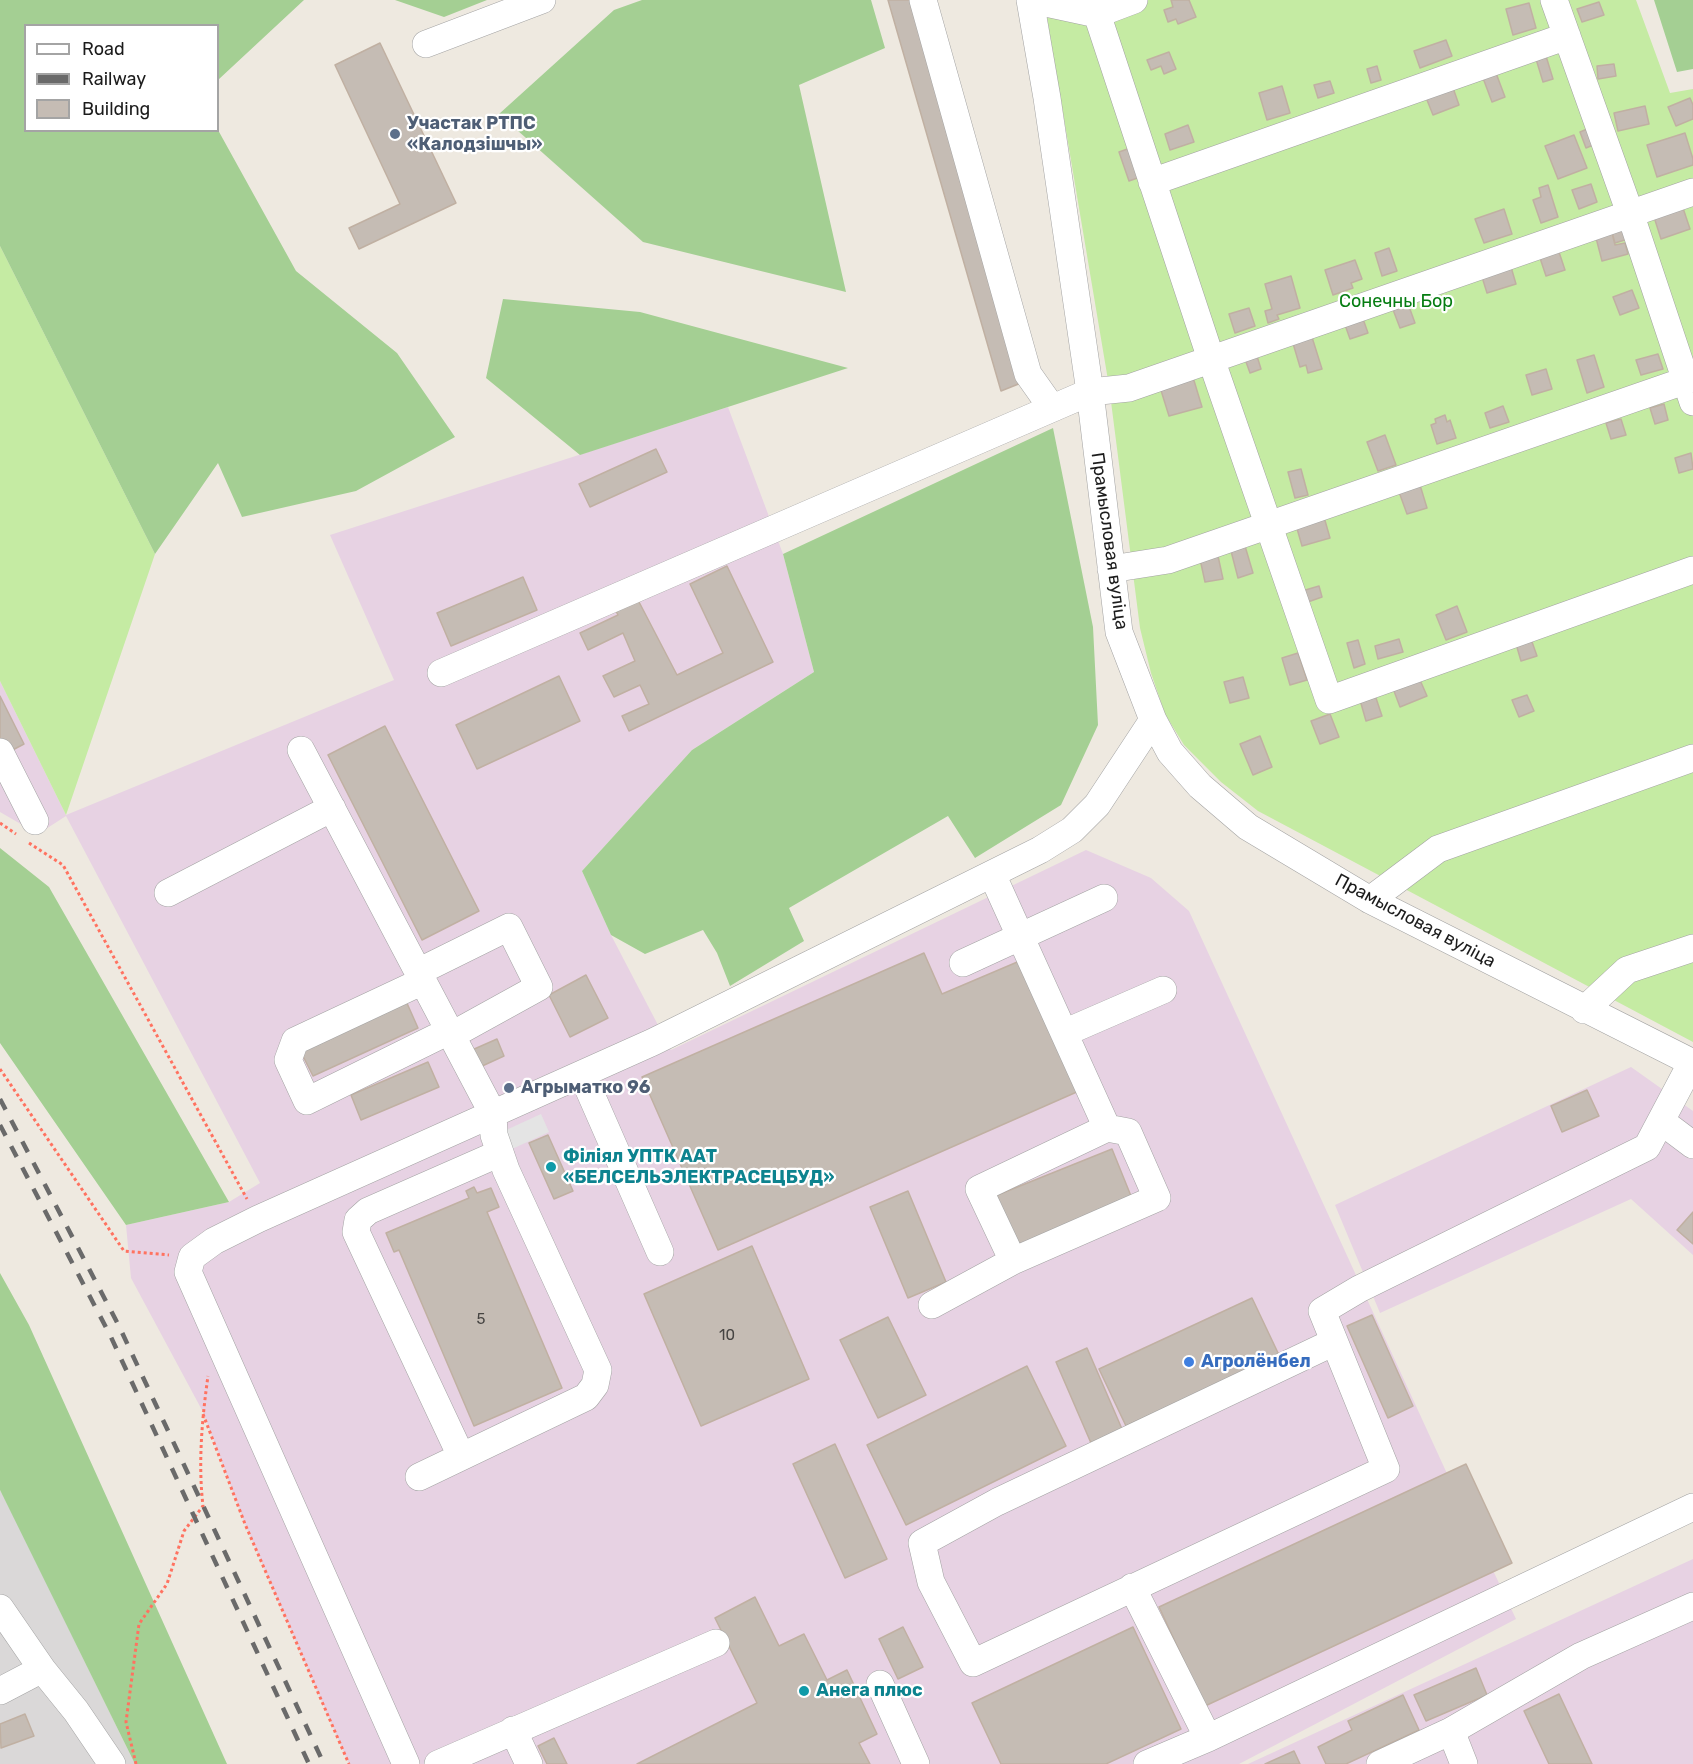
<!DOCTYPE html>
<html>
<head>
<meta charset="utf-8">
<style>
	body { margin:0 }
	#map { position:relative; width:1693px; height:1764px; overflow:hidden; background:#eee9e0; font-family:Rubik,sans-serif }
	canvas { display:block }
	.legend { position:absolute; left:24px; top:24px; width:195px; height:108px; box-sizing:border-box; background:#fff; border:2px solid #a4a4a4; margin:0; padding:8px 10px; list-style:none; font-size:18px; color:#1c1c1c }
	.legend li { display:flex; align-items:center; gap:12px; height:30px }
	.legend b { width:30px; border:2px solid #a4a4a4 }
</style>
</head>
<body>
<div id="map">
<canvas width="1693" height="1764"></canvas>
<ul class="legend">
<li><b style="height:8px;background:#fff"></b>Road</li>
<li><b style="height:8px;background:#6a6a6a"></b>Railway</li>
<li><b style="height:16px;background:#c5bcb4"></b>Building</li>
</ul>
</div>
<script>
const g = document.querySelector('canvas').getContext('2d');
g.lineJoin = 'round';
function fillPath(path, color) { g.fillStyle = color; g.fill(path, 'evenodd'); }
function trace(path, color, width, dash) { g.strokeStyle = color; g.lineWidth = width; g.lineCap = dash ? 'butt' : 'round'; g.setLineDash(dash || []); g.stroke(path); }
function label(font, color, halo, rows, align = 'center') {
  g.font = font + ' Rubik,sans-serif'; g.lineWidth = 4.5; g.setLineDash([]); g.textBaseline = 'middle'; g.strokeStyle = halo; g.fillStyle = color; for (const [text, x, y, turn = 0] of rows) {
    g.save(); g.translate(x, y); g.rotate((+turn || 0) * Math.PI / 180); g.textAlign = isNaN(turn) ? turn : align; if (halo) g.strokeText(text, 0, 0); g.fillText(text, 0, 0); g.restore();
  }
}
fillPath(new Path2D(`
	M0 1490 13 1515 135 1764H0Z`), '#dad8d8');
fillPath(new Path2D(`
	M728 407 783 554 814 672 692 750 582 871 611 935 671 1050 1086 850 1151 878 1189 911 1444 1467 1516 1619 1239 1764H349L245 1524 203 1412 131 1278 126 1225 229 1202 260 1183 66 816 38 834 0 812V681L66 815 394 680 330 535Z
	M1631 1067 1693 1111V1255L1631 1199 1380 1313 1335 1205Z
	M1693 1559V1764H1248Z`), '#e7d2e3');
fillPath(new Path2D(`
	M1044 0H1636L1670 93 1693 89V1042L1258 811 1221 782 1184 745 1165 714 1151 673 1140 628 1109 386Z
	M0 246 155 554 66 815 0 681Z`), '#c5eba3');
fillPath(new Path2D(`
	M0 0H304L218 80V26H26V130H218L296 271 397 353 455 437 356 491 242 517 218 463 155 554 0 246Z
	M395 0H487L444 17Z
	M642 0H871L885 48 799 85 846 292 643 242 499 114 614 10Z
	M1654 0H1693V69L1677 72Z
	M503 299 640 312 848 368 580 455 486 378Z
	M1053 428 1093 627 1098 725 1061 805 975 858 948 816 789 908 804 941 730 986 717 953 703 930 645 954 611 935 582 871 692 750 814 672 783 554Z
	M0 848 49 887 229 1202 126 1225 0 1043Z
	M0 1273 29 1325 227 1764H135L0 1490Z`), '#a4cf93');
fillPath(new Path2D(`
	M541 1114 549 1132 512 1149 504 1131Z`), '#e4e4e4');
const building = new Path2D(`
	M888 0H914L1021 383 1001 391Z
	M1171 0H1189L1196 17 1178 24 1176 19 1168 22 1164 10 1173 7Z
	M1599 2 1604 15 1582 22 1577 9Z
	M1529 3 1536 28 1513 35 1506 9Z
	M1446 40 1452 56 1420 68 1414 51Z
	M380 43 456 203 359 249 349 228 400 204 335 65Z
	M1169 52 1176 69 1164 74 1161 66 1151 70 1147 60Z
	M1546 56 1553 79 1543 82 1536 59Z
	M1614 64 1616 76 1598 79 1597 66Z
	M1377 66 1381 80 1371 83 1367 69Z
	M1496 73 1505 97 1492 102 1483 78Z
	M1330 81 1334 93 1318 98 1314 85Z
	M1452 85 1459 105 1433 115 1425 95Z
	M1282 86 1290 113 1267 120 1259 93Z
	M1690 98 1693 105V119L1676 126 1668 107Z
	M1645 106 1649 124 1618 131 1614 113Z
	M1188 125 1194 142 1170 150 1165 134Z
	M1592 127 1598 143 1586 148 1580 132Z
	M1685 133 1693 159V165L1657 177 1647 145Z
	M1574 135 1587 168 1558 179 1545 146Z
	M1133 147 1143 176 1129 181 1119 152Z
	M1591 184 1597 202 1579 209 1572 190Z
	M1548 185 1558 217 1541 223 1533 200 1541 197 1539 188Z
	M1683 208 1690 229 1661 239 1654 217Z
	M1504 209 1512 234 1484 243 1475 219Z
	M1625 225 1628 239 1615 243 1611 229Z
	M1611 229 1615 245 1625 243 1628 254 1602 261 1595 234Z
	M1389 248 1397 271 1382 276 1375 253Z
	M1558 249 1565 270 1546 276 1539 255Z
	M1355 260 1362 279 1351 283 1353 288 1333 295 1325 270Z
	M1511 267 1516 284 1487 293 1482 277Z
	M1291 276 1300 308 1277 315 1279 319 1268 323 1265 311 1272 309 1265 284Z
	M1632 290 1639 308 1620 315 1613 297Z
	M1407 301 1415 323 1400 328 1392 307Z
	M1249 308 1255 326 1235 333 1229 314Z
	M1362 316 1368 333 1350 339 1344 322Z
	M1311 334 1322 369 1308 373 1306 365 1300 367 1292 340Z
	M1658 354 1663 369 1641 375 1636 360Z
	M1594 355 1604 387 1587 393 1577 360Z
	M1257 356 1261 369 1250 373 1245 359Z
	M1546 369 1552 389 1532 395 1526 375Z
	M1192 374 1202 407 1169 416 1159 384Z
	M1664 404 1668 420 1655 424 1650 408Z
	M1503 406 1509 422 1490 428 1485 413Z
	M1445 415 1447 422 1450 420 1456 438 1437 444 1431 425 1436 423 1435 419Z
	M1621 419 1626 435 1611 439 1606 423Z
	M1385 435 1396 465 1378 471 1367 442Z
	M656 449 667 472 590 507 579 484Z
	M1691 453 1693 469 1679 473 1675 458Z
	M1301 469 1308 495 1295 498 1288 472Z
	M1420 485 1427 508 1407 514 1399 492Z
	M1324 517 1330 538 1302 546 1296 525Z
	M1245 546 1253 573 1238 578 1231 551Z
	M1218 556 1223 579 1205 582 1200 559Z
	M727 566 773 662 629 731 622 716 649 704 640 685 614 697 603 676 635 661 623 633 588 650 580 633 618 615 613 605 638 600 677 675 723 653 690 584Z
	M523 577 537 610 451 646 437 613Z
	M1319 586 1322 597 1305 603 1302 591Z
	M1457 606 1467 632 1446 640 1436 615Z
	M1399 639 1403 652 1378 659 1375 646Z
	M1531 639 1537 656 1521 661 1516 644Z
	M1358 640 1365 664 1354 668 1347 643Z
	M1298 653 1307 680 1290 685 1282 658Z
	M559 676 580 721 477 769 456 725Z
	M1243 677 1249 698 1230 703 1224 682Z
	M1420 680 1427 696 1400 707 1394 691Z
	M1375 695 1382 716 1366 721 1360 700Z
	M1527 695 1534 711 1519 717 1512 700Z
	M0 696 24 744 5 754 0 743Z
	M1330 714 1339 737 1320 744 1311 721Z
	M385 726 479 911 422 940 328 755Z
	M1260 736 1272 767 1253 775 1240 744Z
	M924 953 942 994 1022 960 1079 1091 718 1250 642 1077Z
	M586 975 608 1018 570 1037 549 995Z
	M406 1001 418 1028 313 1076 300 1050Z
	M497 1039 504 1056 480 1067 472 1050Z
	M428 1062 439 1087 361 1120 351 1095Z
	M1587 1090 1599 1116 1562 1132 1551 1106Z
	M548 1135 573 1191 554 1199 529 1143Z
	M1112 1149 1133 1201 1016 1247 995 1196Z
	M474 1187 477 1193 491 1188 499 1207 487 1212 562 1388 474 1426 399 1250 394 1252 386 1233 469 1198 466 1191Z
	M908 1191 946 1282 908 1298 870 1207Z
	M1693 1212V1244L1677 1230Z
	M752 1246 809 1379 701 1426 644 1294Z
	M1252 1298 1279 1355 1126 1426 1099 1369Z
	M1372 1315 1413 1406 1388 1418 1347 1326Z
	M888 1317 926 1395 878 1418 840 1340Z
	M1087 1348 1122 1429 1091 1443 1056 1362Z
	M1027 1366 1066 1446 906 1525 867 1445Z
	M835 1444 887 1559 845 1578 793 1464Z
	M1466 1464 1512 1563 1205 1706 1159 1607Z
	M755 1597 779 1646 804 1634 827 1680 847 1670 877 1734 859 1743 870 1764H637L757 1703 715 1618Z
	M903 1627 923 1667 898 1679 879 1639Z
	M1133 1627 1181 1729 1106 1764H1001L972 1703Z
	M1476 1668 1487 1695 1426 1721 1414 1695Z
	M1559 1694 1592 1764H1549L1524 1711Z
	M1403 1695 1419 1730 1346 1764H1326L1318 1747 1352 1730 1348 1721Z
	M25 1714 34 1736 1 1748 0 1724Z
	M554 1738 567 1764H547L538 1746Z
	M1294 1751 1300 1764H1265Z`);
fillPath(building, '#c5bcb4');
trace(building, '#c0b0a2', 1.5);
const minor = new Path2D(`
	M923 0 1028 374 1052 408
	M1030 0 1047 98 1090 392 1119 632 1153 720 1170 752 1200 786 1248 827 1370 900 1693 1063
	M1032 0 1097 14 1134 0
	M1554 0 1630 213 1693 402
	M1097 14 1211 359 1329 700 1693 570
	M426 44 542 0
	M1152 182 1567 36
	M1111 569 1168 560 1693 378
	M441 673 1090 392 1129 388 1693 192
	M301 750 493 1114 494 1135 506 1170 598 1370 595 1385 586 1397 419 1477
	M0 752 35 821
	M992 874 1107 1128
	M168 893 332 808
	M1370 900 1438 849 1693 758
	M963 963 1104 898
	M418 972 509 927 539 987 452 1035
	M423 981 295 1041 288 1060 307 1101 449 1031
	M1584 1010 1627 970 1693 948
	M1064 1033 1163 990
	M582 1074 660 1252
	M1661 1121 1693 1145
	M932 1305 1013 1261 1157 1198 1128 1132 1107 1128 979 1189 1013 1261
	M1334 1342 997 1502 922 1543 931 1582 973 1663 1386 1469 1322 1311 1359 1289 1647 1147 1692 1062
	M461 1456 356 1232 358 1220 368 1211 500 1153
	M1132 1587 1208 1738
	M0 1608 42 1669 76 1711 112 1764
	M880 1684 916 1764
	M0 1691 42 1669
	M513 1730 529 1764
	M1451 1731 1464 1764
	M406 1764 188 1272 192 1257 214 1241 258 1219 653 1042 1040 850 1072 830 1097 805 1153 720
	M438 1764 716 1643
	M1147 1764 1208 1738 1693 1507
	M1380 1764 1451 1731 1581 1656 1693 1606`);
trace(minor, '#a3a3a3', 28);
trace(new Path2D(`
	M0 823 16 834
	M29 843 63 865 247 1199
	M0 1069 124 1251 169 1255
	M203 1414 245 1524 349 1764
	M136 1764 126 1722 139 1624 167 1584 184 1531 203 1506C198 1463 202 1419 208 1376`), '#ff7260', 3, [3, 3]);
trace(minor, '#fff', 27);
trace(new Path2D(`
	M0 1099 119 1326 324 1764
	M0 1125 110 1335 309 1764`), '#6a6a6a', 4.5, [12, 12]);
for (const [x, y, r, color] of [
	[395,134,6,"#5c6f8a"],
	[509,1088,6,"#5c6f8a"],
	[551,1167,6,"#0f9aa8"],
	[1189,1362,6,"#3f7fe0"],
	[804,1691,6,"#0f9aa8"]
]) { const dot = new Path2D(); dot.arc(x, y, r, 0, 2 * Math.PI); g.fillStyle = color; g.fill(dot); trace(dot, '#fff', 2); }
label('15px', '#464442', null, [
	["5",481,1320],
	["10",727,1336]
]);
label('bold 18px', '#4e5e75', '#fff', [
	["Участак РТПС",407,124],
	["«Калодзішчы»",407,145],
	["Агрыматко 96",521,1088]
], 'left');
label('18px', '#067d12', '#fff', [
	["Сонечны Бор",1396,302]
]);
label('18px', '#1c1c1c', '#fff', [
	["Прамысловая вуліца",1109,541,82],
	["Прамысловая вуліца",1415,921,28]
]);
label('bold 18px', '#0d838f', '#fff', [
	["Філіял УПТК ААТ",563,1157],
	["«БЕЛСЕЛЬЭЛЕКТРАСЕЦБУД»",563,1178],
	["Анега плюс",816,1691]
], 'left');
label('bold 18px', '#366cbe', '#fff', [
	["Агролёнбел",1201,1362]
], 'left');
</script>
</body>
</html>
